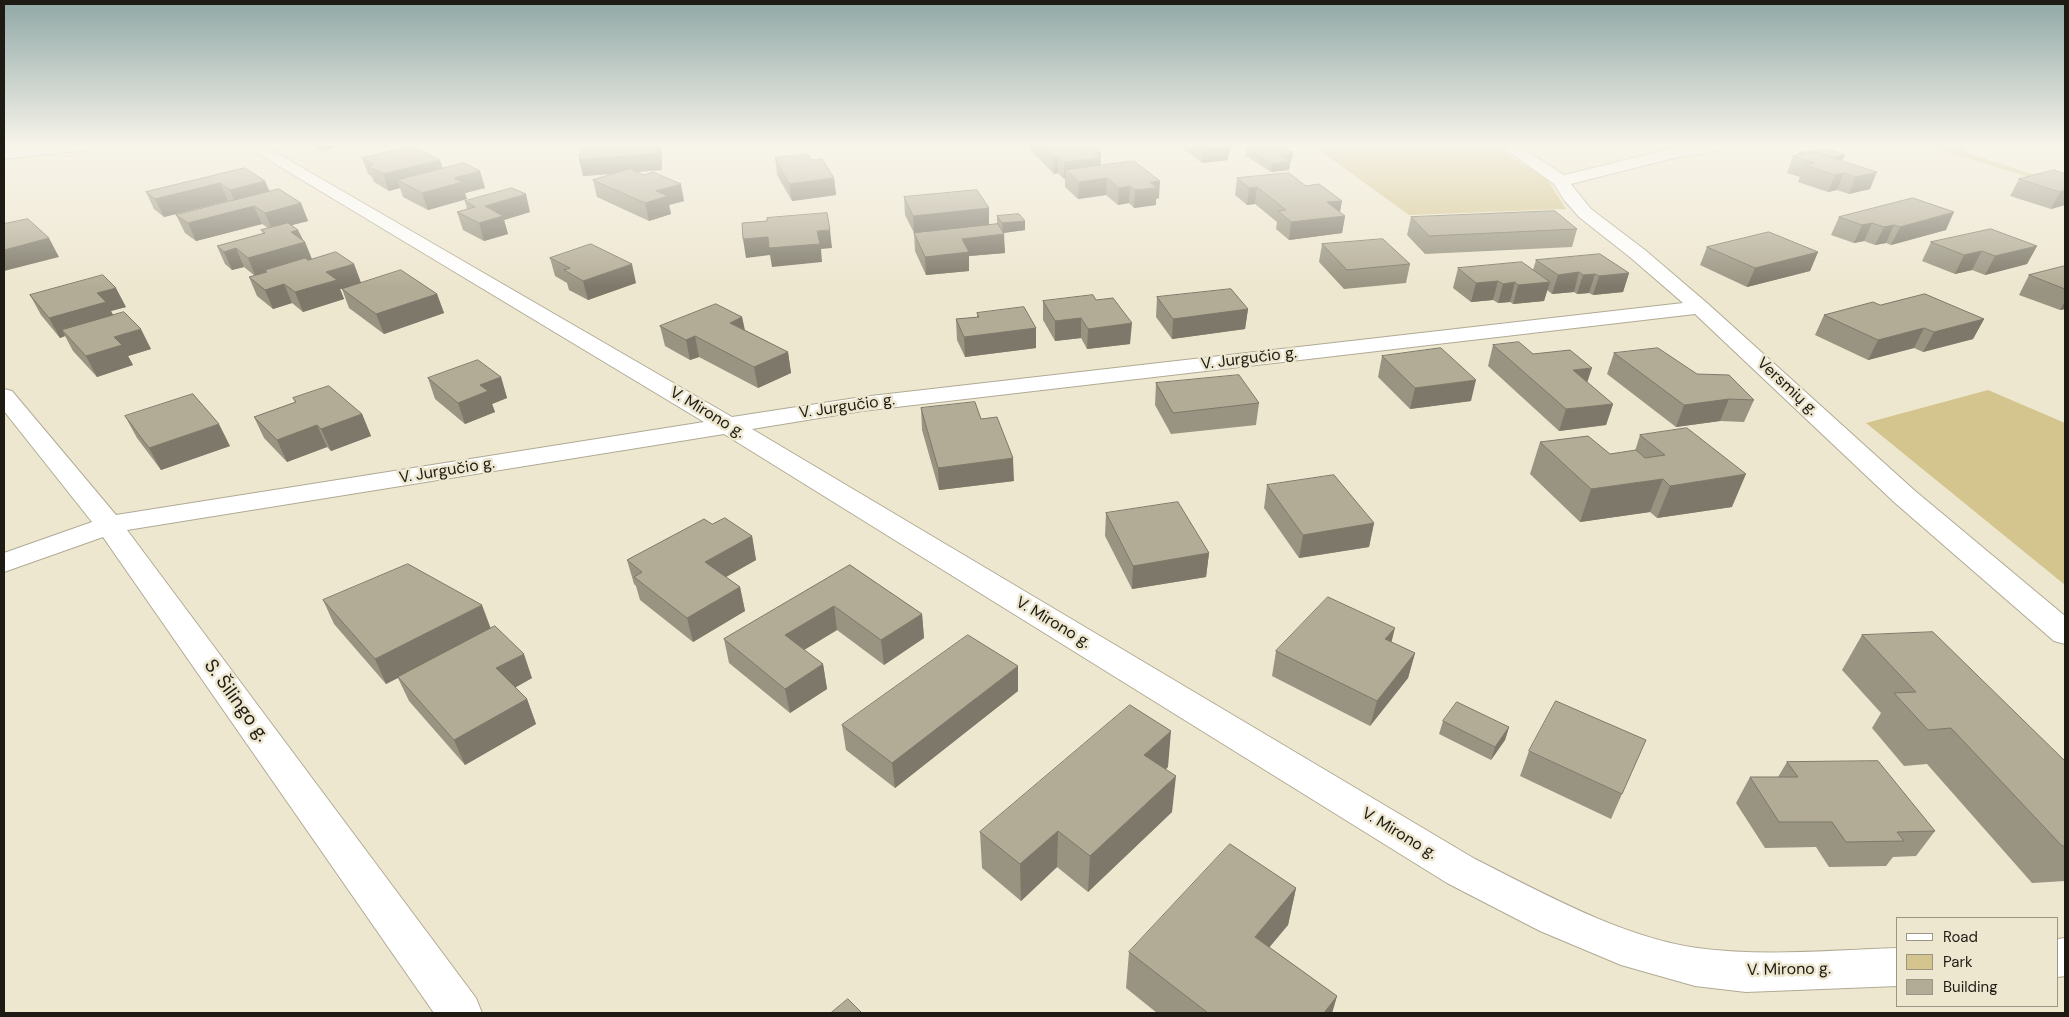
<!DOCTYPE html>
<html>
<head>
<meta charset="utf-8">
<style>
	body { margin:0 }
	#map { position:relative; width:2069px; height:1017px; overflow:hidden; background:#eee7d0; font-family:"DM Sans",sans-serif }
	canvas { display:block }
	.frame { position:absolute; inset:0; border:5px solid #1d1b13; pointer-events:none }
	.legend { position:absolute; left:1896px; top:917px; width:162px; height:90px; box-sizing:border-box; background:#eee7d0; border:1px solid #9a9584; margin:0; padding:6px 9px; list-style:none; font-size:15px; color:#1d1b13 }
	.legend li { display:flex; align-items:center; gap:10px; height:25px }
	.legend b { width:25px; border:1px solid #9a9584 }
</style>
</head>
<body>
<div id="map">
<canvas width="2069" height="1017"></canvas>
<div class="frame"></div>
<ul class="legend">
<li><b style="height:6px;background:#fff"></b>Road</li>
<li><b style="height:14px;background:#d4c58e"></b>Park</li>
<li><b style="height:14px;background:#b2ac96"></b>Building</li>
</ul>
</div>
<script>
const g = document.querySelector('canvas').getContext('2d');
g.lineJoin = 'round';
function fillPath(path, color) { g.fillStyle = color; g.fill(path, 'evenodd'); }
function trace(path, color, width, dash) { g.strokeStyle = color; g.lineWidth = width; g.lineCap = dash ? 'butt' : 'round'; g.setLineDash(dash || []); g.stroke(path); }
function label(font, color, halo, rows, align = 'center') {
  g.font = font + ' "DM Sans",sans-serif'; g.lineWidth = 5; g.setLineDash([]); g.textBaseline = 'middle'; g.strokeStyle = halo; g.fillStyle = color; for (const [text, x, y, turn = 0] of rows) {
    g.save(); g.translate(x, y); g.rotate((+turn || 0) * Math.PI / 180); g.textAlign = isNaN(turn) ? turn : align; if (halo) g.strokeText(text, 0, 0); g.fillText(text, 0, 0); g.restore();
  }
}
fillPath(new Path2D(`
	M1312 145H1493L1547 179 1566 209 1409 215Z
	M1924 145H1986L1963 149 1965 152 2065 185 2035 179Z
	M1988 390 2065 423V585L1866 423Z`), '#d4c58e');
const minor = new Path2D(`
	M40 145H94L92 148 87 150 4 159V149Z
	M244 145H263L732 417 862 397 1683 303 1631 258 1579 217 1564 200 1554 184 1500 145H1518L1564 175 1674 148 1690 145H1727L1725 148 1720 150 1674 158 1571 184 1591 209 1645 250 1707 303 1914 490 2065 616V644L2054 641 1894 502 1695 314 862 411 752 429 1475 859C1543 893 1621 937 1697 948 1763 957 1831 950 1898 948V986L1746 992 1695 986 1621 965 1540 931 1447 883 724 434 127 530 476 998 482 1013H434L103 537 4 572V553L92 522 4 411V389L12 391 116 515 704 422Z
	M2065 938V976L2058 977V939Z`);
trace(minor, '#b0aa94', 2);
fillPath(minor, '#fff');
fillPath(new Path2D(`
	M312 145H344L322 151Z
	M612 145V147L625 145H660L662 157V170L637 172 684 201 669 205 671 214 649 221 597 197 593 180 612 174 583 176Z
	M1030 145H1093L1101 152V166L1159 198 1156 199V205L1134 208 1129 203 1118 205 1106 195 1078 199 1065 187V178L1064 179 1058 173 1054 174 1030 150Z
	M1178 145H1231L1230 153 1228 154V160L1202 163Z
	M1255 145H1280L1291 162H1290L1289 170 1271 172 1246 156 1247 148 1254 147Z
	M1799 153 1845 155 1842 161 1870 189 1849 194 1837 190 1828 192 1798 182 1800 177 1787 173 1793 156 1799 155Z
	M362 158 440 160 442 168 480 171 485 188 465 193 467 199 428 210 403 197 400 188 389 191 374 182 372 177 368 174Z
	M775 158 812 160 834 178 836 195 792 201 777 175Z
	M245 168 265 181 270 192 301 203 308 221 292 225 298 230 303 240 305 242 312 259 354 264 361 283 437 294 444 313 384 334 349 308 342 289H340L344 299 303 312 292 303 273 309 257 296 249 277 255 276 244 267 232 270 225 264 217 246 263 233 261 230 268 228 262 224 196 241 185 233 176 215 230 202 228 201 164 217 154 209 146 192Z
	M2065 174V205L2051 209 2010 196 2019 179Z
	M1237 178 1306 186 1342 201 1340 212 1345 216 1342 233 1289 240 1276 229 1277 222 1255 204 1247 205 1235 195Z
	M904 197 989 208V225L997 224V216L1025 221V230L1003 233 1005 253 969 256V271L926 275 915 251 914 233 905 215Z
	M465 201 530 212 504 220 508 234 484 241 463 230 457 212 467 209Z
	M1411 217 1577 229 1572 247 1425 254 1407 235Z
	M1839 217 1946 230 1891 245 1886 243 1875 245 1864 241 1854 243 1831 235Z
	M1931 242 2037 246 2027 264 1985 275 1972 270 1955 274 1922 261Z
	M1322 244 1410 264 1406 283 1344 289 1319 262Z
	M1707 247 1818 252 1810 271 1747 287 1700 265Z
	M550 258 636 283 588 300 569 290 567 283 555 276Z
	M1536 260 1629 273 1623 292 1593 295 1589 293 1577 294 1574 292 1552 294 1547 290 1544 301 1513 304 1510 302 1498 303 1493 300 1471 302 1453 288 1458 268 1533 270Z
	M2065 266V309L2060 310 2019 295 2029 275Z
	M30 295 126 307 111 311 113 315 151 349 128 356 133 365 97 377 73 351 65 336 60 338 41 315Z
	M1157 297 1248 309 1245 329 1172 339 1156 317Z
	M1096 300 1130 344 1087 349 1081 338 1055 341 1043 320V301Z
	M1880 305 1984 319 1973 339 1923 352 1914 348 1868 360 1815 335 1824 315Z
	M977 313 1036 328V348L965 357 957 340 956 319 977 317Z
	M742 317 745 330 788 352 791 373 758 388 699 357 690 360 665 346 660 326Z
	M1493 345 1533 354 1587 382 1613 404 1606 425 1559 431 1488 366Z
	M1614 353 1697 374 1754 400 1744 422 1720 421 1676 427 1607 374Z
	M1382 356 1471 401 1410 409 1378 377Z
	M501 377 507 398 492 404 495 412 465 424 435 399 428 378Z
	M1156 383 1259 403 1256 425 1171 434 1155 405Z
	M293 398 362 414 371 436 331 451 327 447 287 462 264 438 254 417 295 402Z
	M921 408 981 419 1014 481 939 490 922 430Z
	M125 416 230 446 161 470 137 438Z
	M1640 435 1732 507 1657 518 1650 512 1580 522 1530 474 1540 442 1610 454 1635 451Z
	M1267 485 1374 523 1369 547 1299 558 1264 508Z
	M1106 513 1209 553 1206 577 1132 589 1105 536Z
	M712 524 752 536 756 560 726 577 740 587 745 611 693 642 640 600 636 586 634 584 627 560Z
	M850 565 922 614 924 638 884 665 837 630 804 650 823 664 827 689 790 713 729 663 724 639Z
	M323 600 491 629 532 678 515 687 527 699 536 724 465 765 409 701 398 678 386 684 334 624Z
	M1862 635 2065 761V881L2032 883 1927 764 1904 766 1872 728 1881 713 1842 670Z
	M1391 642 1415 653 1408 678 1370 726 1272 676 1276 651Z
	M1018 691 895 788 846 750 842 725Z
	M1443 721 1509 727 1505 740 1491 760 1439 734Z
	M1529 751 1622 794 1611 819 1520 776Z
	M1787 762 1935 831 1916 856 1893 857 1886 866 1829 867 1816 847 1765 848 1736 803 1750 777H1778Z
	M1168 767 1166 769 1172 812 1088 892 1057 867 1021 901 982 868 980 832Z
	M1296 888 1288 925 1269 947 1337 996 1332 1013H1157L1126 988 1129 952Z`), '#999481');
fillPath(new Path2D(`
	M320 145H344L322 151Z
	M612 145 614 157 660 145 662 157V170L583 176 579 160Z
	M1218 145H1231L1230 153 1228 154V160L1202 163 1204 147Z
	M1101 152 1100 168 1066 170 1065 178 1064 179V162L1094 153Z
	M1293 153 1291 162H1290L1289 170 1271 172 1272 164 1280 155Z
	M1845 155 1841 163 1817 160Z
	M1054 157H1058V173L1054 174Z
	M440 160 445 176 398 180 400 188 389 191 383 174Z
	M480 171 485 188 465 193 467 199 428 210 422 193 454 178Z
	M1877 172 1870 189 1849 194 1856 177Z
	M1844 173 1837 190 1828 192 1835 175Z
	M834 178 836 195 792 201 789 184Z
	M1107 178 1106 195 1078 199 1079 182Z
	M265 181 272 198 237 207 230 190Z
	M1160 181 1159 198 1156 199V205L1134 208 1135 190 1150 182Z
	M220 183 228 201 164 217 155 199Z
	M681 184 684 201 669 205 671 214 649 221 645 203 656 191Z
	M1130 186 1129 203 1118 205 1119 188Z
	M1257 187 1255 204 1247 205 1249 188Z
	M2065 190V205L2051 209 2060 192Z
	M526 194 530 212 504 220 508 234 484 241 479 223 485 206Z
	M1342 201 1339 216H1345L1342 233 1289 240 1291 222 1327 202Z
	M301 203 308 221 272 230 265 213Z
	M254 206 262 224 196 241 188 223Z
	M989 208V226L914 234 913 216Z
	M1954 212 1946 230 1891 245 1900 227Z
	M1025 221V230L1003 233 1002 223Z
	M1872 223 1864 241 1854 243 1862 225Z
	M1894 225 1886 243 1875 245 1884 227Z
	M298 230 304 242H305L312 260 265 270 267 274 256 277 248 258 291 232Z
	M830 230 832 248 821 249 822 262 772 267 770 255 746 258 743 239Z
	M1004 234 1005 253 969 256V271L926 275 925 257 962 239Z
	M49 238 59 257 4 271V250Z
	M2037 246 2027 264 1985 275 1995 256Z
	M236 248 244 267 232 270 224 252Z
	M1982 251 1972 270 1955 274 1964 255Z
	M1818 252 1810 271 1747 287 1755 268Z
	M354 264 361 283 340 289 344 299 303 312 295 292 326 272Z
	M632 264 636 283 588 300 583 281Z
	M1579 272 1574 292 1552 294 1558 275Z
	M1629 273 1623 292 1593 295 1599 276Z
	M1595 274 1589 293 1577 294 1583 275Z
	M1498 281 1493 300 1471 302 1476 283Z
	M1515 282 1510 302 1498 303 1503 284Z
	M1550 282 1544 301 1513 304 1518 285Z
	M284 284 292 303 273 309 265 290Z
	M116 288 126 307 111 311 116 321 62 330 65 336 60 338 49 318 97 293Z
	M437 294 444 313 384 334 376 314Z
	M2065 301V309L2060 310Z
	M1248 309 1245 329 1172 339 1173 319Z
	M742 317 746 337 730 323Z
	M1081 318V338L1055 341V321Z
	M1984 319 1973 339 1923 352 1934 332Z
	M1132 323 1130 344 1087 349 1088 329Z
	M1036 328V348L965 357 964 337Z
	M1924 328 1914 348 1868 360 1878 340Z
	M141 329 151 349 128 356 133 365 97 377 86 356 114 337Z
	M695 336 699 357 690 360 686 340Z
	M788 352 791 373 758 388 754 367Z
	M1592 368 1585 389 1573 370Z
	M501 377 507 398 492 404 495 412 465 424 458 403 480 385Z
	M1476 380 1471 401 1410 409 1415 388Z
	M1729 399 1720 421 1676 427 1684 405Z
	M1613 404 1606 425 1559 431 1566 409Z
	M362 414 371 436 331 451 321 429Z
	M219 424 230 446 161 470 149 448Z
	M317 425 327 447 287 462 277 440Z
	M1013 458 1014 481 939 490 938 468Z
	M1746 474 1732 507 1657 518 1670 486Z
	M1663 479 1650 512 1580 522 1591 489Z
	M1374 523 1369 547 1299 558 1303 535Z
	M752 536 756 560 710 586 705 562Z
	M1209 553 1206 577 1132 589 1133 566Z
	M740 587 745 611 693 642 687 618Z
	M482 605 491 629 386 684 375 659Z
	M834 606 837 630 789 659 785 635Z
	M922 614 924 638 884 665 881 640Z
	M1395 628 1389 652 1385 639Z
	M1415 653 1408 678 1370 726 1377 701Z
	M524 654 532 678 506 693 496 668Z
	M823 664 827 689 790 713 785 689Z
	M1018 666V691L895 788 892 763Z
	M527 699 536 724 465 765 454 740Z
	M1509 727 1505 740 1491 760 1495 747Z
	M1171 731 1168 767 1141 791 1144 755Z
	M1176 776 1172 812 1088 892 1090 856Z
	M1058 831 1057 867 1021 901 1020 864Z
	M1296 888 1288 925 1248 973 1255 937Z
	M1337 996 1332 1013H1324Z`), '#7d7869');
const building = new Path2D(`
	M605 145H612V147L625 145H659L658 153 579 160 581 147Z
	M1042 145H1093L1101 152 1094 153 1100 158 1064 162 1058 157H1054Z
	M1201 145H1218L1204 147Z
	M1258 145H1280L1293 153 1280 155 1290 161 1272 164 1247 148 1259 146Z
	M412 146 440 160 383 174 368 166 374 164 362 158Z
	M1827 149 1845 155 1831 157 1814 152 1802 154 1799 153Z
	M1814 152 1877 172 1856 177 1844 173 1835 175 1805 165 1814 163 1793 156Z
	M808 154 812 160 822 159 834 178 789 184 775 158Z
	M1134 161 1160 181 1150 182 1157 188 1135 190 1130 186 1119 188 1107 178 1079 182 1066 170Z
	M464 163 480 171 454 178 462 182 422 193 398 180Z
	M245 168 265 181 230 190 220 183 155 199 146 192Z
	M630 169 644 175 653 172 681 184 656 191 668 196 645 203 593 180Z
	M2054 170 2065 174V190L2060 192 2019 179Z
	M1289 173 1306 186 1319 184 1342 201 1327 202 1345 216 1291 222 1278 211 1286 210 1257 187 1249 188 1237 178Z
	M512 188 526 194 485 206 503 216 479 223 457 212 475 207 465 201Z
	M279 189 301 203 265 213 254 206 188 223 176 215Z
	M977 190 989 208 913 216 904 197Z
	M1913 198 1954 212 1900 227 1894 225 1884 227 1872 223 1862 225 1839 217Z
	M1555 211 1577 229 1429 236 1411 217Z
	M827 213 830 230 817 231 820 244 769 248 768 237 743 239 742 223 767 221V218Z
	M1019 214 1025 221 1002 223 997 216Z
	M28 219 49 238 4 250V224Z
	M288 223 298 230 291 232 305 242 248 258 236 248 224 252 217 246 265 233 261 230Z
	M998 224 1004 234 962 239 969 252 925 257 914 233Z
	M1991 229 2037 246 1995 256 1982 251 1964 255 1931 242Z
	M1769 232 1818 252 1755 268 1707 247Z
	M1383 239 1410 264 1347 270 1322 244Z
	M591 244 632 264 583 281 564 270 570 268 550 258Z
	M336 252 354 264 326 272 337 280 295 292 284 284 265 290 249 277 267 272 265 270 305 258 308 260Z
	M1600 254 1629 273 1599 276 1595 274 1583 275 1579 272 1558 275 1536 260Z
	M1522 262 1550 282 1518 285 1515 282 1503 284 1498 281 1476 283 1458 268Z
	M2065 266V289L2029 275Z
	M401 270 437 294 376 314 342 289Z
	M103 275 116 288 97 293 106 302 49 318 30 295Z
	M1231 289 1248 309 1173 319 1157 297Z
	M1925 294 1984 319 1934 332 1924 328 1878 340 1824 315 1873 302 1880 305Z
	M1093 295 1096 300 1113 298 1132 323 1088 329 1081 318 1055 321 1043 301Z
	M716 304 742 317 730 323 788 352 754 367 695 336 686 340 660 326Z
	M1024 307 1036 328 964 337 956 319 979 317 977 313Z
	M124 312 141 329 114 337 122 345 86 356 62 330Z
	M1519 342 1533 354 1570 350 1592 368 1573 370 1613 404 1566 409 1493 345Z
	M1441 348 1476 380 1415 388 1382 356Z
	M1658 348 1697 374 1729 375 1754 400 1729 399 1684 405 1614 353Z
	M478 360 501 377 480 385 488 391 458 403 428 378Z
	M1239 375 1259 403 1173 413 1156 383Z
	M329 386 362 414 321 429 317 425 277 440 254 417 296 402 293 398Z
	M193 394 219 424 149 448 125 416Z
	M975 402 981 419 997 417 1013 458 938 468 921 408Z
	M1687 428 1746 474 1670 486 1663 479 1591 489 1540 442 1588 436 1610 454 1636 450 1645 458 1665 455 1640 435Z
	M1334 475 1374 523 1303 535 1267 485Z
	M1178 502 1209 553 1133 566 1106 513Z
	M725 518 752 536 705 562 740 587 687 618 634 577 642 572 627 560 704 519 712 524Z
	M408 564 482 605 375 659 323 600Z
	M850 565 922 614 881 640 834 606 785 635 823 664 785 689 724 639Z
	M1328 597 1395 628 1385 639 1415 653 1377 701 1276 651Z
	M495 626 524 654 496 668 527 699 454 740 398 677Z
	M1933 632 2065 761V846H2062L1951 728 1928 730 1894 693 1916 692 1862 635Z
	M968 635 1018 666 892 763 842 725Z
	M1556 701 1646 740 1622 794 1529 751Z
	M1457 702 1509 727 1495 747 1443 721Z
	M1130 705 1171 731 1144 755 1176 776 1090 856 1058 831 1020 864 980 832Z
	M1878 761 1935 831 1897 832 1904 841 1846 842 1832 822H1779L1750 777H1798L1787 762Z
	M1230 844 1296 888 1255 937 1337 996 1324 1013H1208L1129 952Z
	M848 999 862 1013H831Z`);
fillPath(building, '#b2ac96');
trace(building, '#7d7869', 1);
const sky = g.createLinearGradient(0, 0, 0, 288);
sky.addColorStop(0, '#90a8a6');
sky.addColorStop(0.5, '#f7f4ea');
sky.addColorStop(1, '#f7f4ea00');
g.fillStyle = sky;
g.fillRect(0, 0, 2069, 288);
label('16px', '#1d1b13', '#eee7d0', [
	["V. Jurgučio g.",1249,359,-7],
	["Versmių g.",1787,387,43],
	["V. Jurgučio g.",847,407,-8],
	["V. Mirono g.",707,413,31],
	["V. Jurgučio g.",447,471,-9],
	["V. Mirono g.",1053,623,31],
	["V. Mirono g.",1399,834,31],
	["V. Mirono g.",1789,970,-1]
]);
label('19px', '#1d1b13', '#eee7d0', [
	["S. Šilingo g.",236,701,54]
]);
</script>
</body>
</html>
